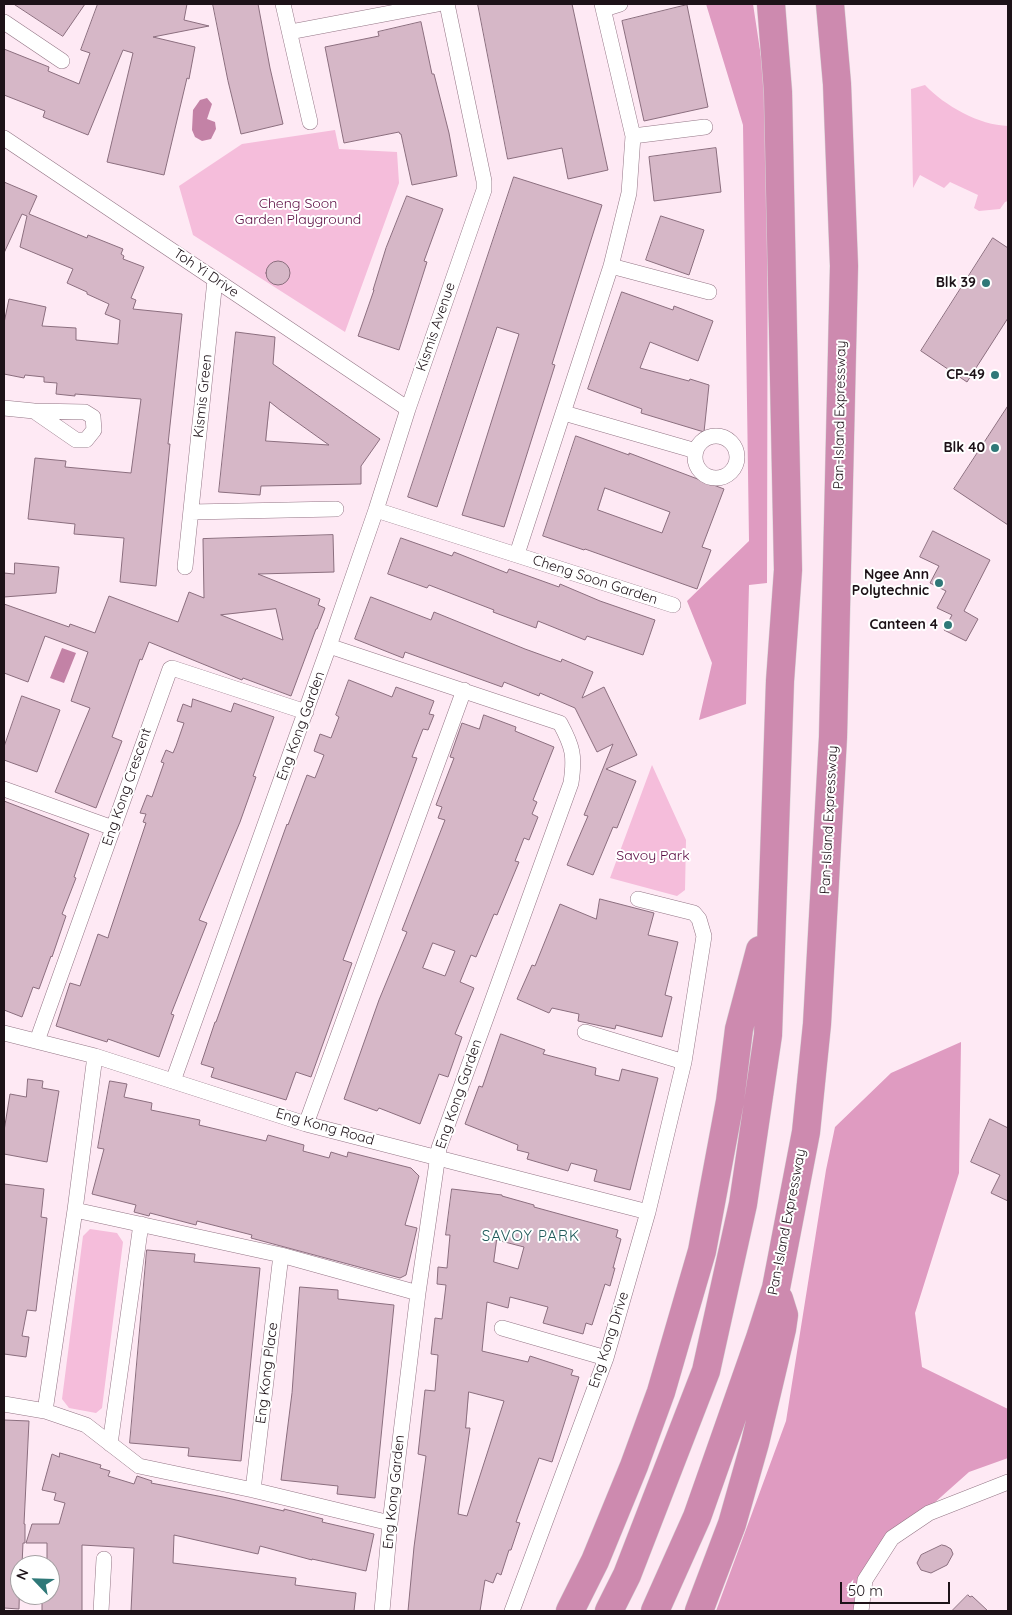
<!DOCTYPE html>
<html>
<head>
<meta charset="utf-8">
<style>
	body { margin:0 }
	#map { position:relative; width:1012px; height:1615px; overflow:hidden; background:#fee9f4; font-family:Quicksand,sans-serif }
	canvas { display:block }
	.frame { position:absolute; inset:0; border:5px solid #1d1218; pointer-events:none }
	.north { position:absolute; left:10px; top:1555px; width:50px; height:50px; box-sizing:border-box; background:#fff; border:1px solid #a5a0a3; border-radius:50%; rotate:294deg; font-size:14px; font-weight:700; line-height:20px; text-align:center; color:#1d1218 }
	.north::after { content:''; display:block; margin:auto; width:18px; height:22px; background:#2f7878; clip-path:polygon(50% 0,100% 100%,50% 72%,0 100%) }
	.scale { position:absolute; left:840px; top:1582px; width:110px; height:22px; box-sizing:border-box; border:2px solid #1d1218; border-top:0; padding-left:6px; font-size:15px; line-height:18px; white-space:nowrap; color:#1d1218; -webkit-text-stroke:4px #fff; paint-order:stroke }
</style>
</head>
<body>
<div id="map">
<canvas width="1012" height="1615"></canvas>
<div class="frame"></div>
<div class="north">N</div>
<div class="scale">50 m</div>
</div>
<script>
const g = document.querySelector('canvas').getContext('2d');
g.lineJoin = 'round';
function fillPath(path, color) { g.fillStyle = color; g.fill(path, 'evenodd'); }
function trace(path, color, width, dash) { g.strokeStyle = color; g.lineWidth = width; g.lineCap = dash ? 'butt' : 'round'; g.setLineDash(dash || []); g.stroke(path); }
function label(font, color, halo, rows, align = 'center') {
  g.font = font + ' Quicksand,sans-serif'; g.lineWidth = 4; g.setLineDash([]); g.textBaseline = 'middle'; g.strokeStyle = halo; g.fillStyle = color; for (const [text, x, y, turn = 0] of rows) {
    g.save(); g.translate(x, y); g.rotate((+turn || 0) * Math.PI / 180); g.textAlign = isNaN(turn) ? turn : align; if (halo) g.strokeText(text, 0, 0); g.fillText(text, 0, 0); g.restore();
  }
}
fillPath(new Path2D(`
	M925 85C945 106 979 125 1008 126V201L1005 202 1000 209 979 211 974 208 978 195 950 182 944 188 920 175 913 188 911 89Z
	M335 130 339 149 397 152 399 183 345 332 193 235 179 186 242 144Z
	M652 765 686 840 685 890 677 896 610 878Z
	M90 1229 117 1233 123 1242 102 1408 96 1413 69 1408 62 1399 83 1236Z`), '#f5bddb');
fillPath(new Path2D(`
	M706 4H753L768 103 767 583 749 585 746 704 699 720 712 663 687 601 749 541 743 125Z
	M961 1042 959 1173 915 1313 922 1367 1008 1409V1458L969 1472 869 1561V1611H716L786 1421 826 1170 835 1127 891 1073Z`), '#df9bc1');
fillPath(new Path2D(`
	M207 98 212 104 207 119 215 122 216 129 211 139 202 141 195 137 192 130 193 110 200 100Z
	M62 648 76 653 64 683 50 678Z`), '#c382a6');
const building = new Path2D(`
	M14 4H85L63 36Z
	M98 4H187L184 20 209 26 153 37 195 47 189 79 187 78 164 175 107 162 133 53 123 50 88 135 43 117 45 111 4 95V49L49 67 48 71 79 84 90 53 81 50Z
	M213 4H258L270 68 283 124 241 134 228 81Z
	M478 4H572L608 170 568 179 562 148 508 159Z
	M687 5 708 107 644 121 622 21Z
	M421 22 432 74H434L449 133 457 176 412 185 401 134H400L399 132 344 143 325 47 379 36 378 32Z
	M716 148 721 192 654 201 649 157Z
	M514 177 602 205 552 364 555 365 504 527 462 515 519 334 497 327 437 507 408 497Z
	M4 182 37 196 29 214 87 238 88 235 123 249 121 254 124 256 123 259 144 267 131 298 136 300 133 309 182 314 168 444H170L156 586 120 582 124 538 74 534 75 524 28 519 35 458 66 461 65 467 131 473 141 399 75 394V396L56 394 57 383 44 382V377L25 375 24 378 4 374V323L9 299 46 307 42 326 76 328V340L118 344 120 320 105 314 109 304 87 294V292L67 283 73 269 20 247 27 216 22 214 4 253Z
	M407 196 443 209 424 261 427 262 399 350 358 336 374 290H373L386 248Z
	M661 216 704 230 689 275 646 260Z
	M993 238 1008 248V318L967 382 921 351Z
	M266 273a12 12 0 1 1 24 0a12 12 0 1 1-24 0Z
	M622 292 673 310 674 306 713 321 698 361 650 342 640 368 689 381 690 379 709 385 704 432 641 413 642 409 588 389Z
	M236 332 275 337 273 364 380 439 361 466V484L261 486 260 495 219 492ZM270 402 280 410 329 445 266 441Z
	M1008 406V525L954 489Z
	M576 436 629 455V453L724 489 702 547 711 550 697 589 585 549 584 550 543 536ZM605 488 670 512 662 533 598 510Z
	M933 531 990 560 964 611 978 619 966 641 944 630 952 615 937 608 946 591 930 583 939 566 920 557Z
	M333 535 334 572 258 574 320 599 318 605 325 608 317 629H316L291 696 243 678 242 680 149 642 142 660 140 659 112 737 122 741 96 808 55 792 90 708 71 701 88 652 45 636 28 682 4 673V604L69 627 70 624 95 633 109 596 178 622 189 592 204 598 203 539ZM276 609 283 640 221 615Z
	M401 538 452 556 454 552 507 573 509 569 559 587 560 584 600 601 655 620 643 655 587 636 585 640 538 621 536 628 493 612 494 610 429 585 427 588 388 574Z
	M15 563 59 567 56 593 4 597V573L14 574Z
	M371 597 431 620 434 612 525 649 561 662 562 659 593 672 582 698 604 687 637 755 606 769 636 781 617 828 613 827 593 875 567 865 588 816 584 815 613 744 597 752 575 708 540 693 539 696 504 682 502 687 405 652 403 658 355 639Z
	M349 680 392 697 396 687 434 701 429 714 434 715 428 730 423 729 412 757 417 758 343 960 352 963 311 1077 296 1072 286 1100 211 1077 214 1068 201 1064 215 1022H216L287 824 288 825 307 775 315 778 324 755 314 751 320 734 331 738 339 717 336 715Z
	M22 696 60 710 37 772 4 760V747Z
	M193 699 231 712 234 703 274 717 253 776 256 777 240 822 199 920 207 923 171 1014 174 1015 159 1057 108 1039 107 1042 56 1026 70 983 80 986 98 934 108 938 109 934 146 823 143 822 146 814 140 813 147 795 152 797 164 763 161 762 166 750 173 753 176 746 184 723 177 721 183 704 191 707Z
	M484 715 516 727 515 731 554 747 533 800 537 802 532 814 538 817 529 840 524 838 515 861 519 862 497 915 494 914 476 957 471 955 460 982 474 988 455 1034 462 1037 448 1077 439 1074 420 1124 379 1108 377 1111 344 1099 379 1000 407 932 402 930 445 820 438 818 442 807 436 805 454 758 450 757 462 723 479 729ZM433 943 455 951 445 976 423 968Z
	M4 801 89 834 74 877 76 878 62 914 66 916 52 957 51 956 39 989 33 987 22 1017 4 1010Z
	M600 899 654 913 648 935 678 942 665 995 672 997 662 1037 616 1025 615 1029 578 1021 579 1014 552 1008 549 1013 517 999 532 965 535 966 560 904 596 919Z
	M501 1034 545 1050 543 1054 596 1068 595 1075 619 1081 622 1069 658 1078 630 1190 594 1181 597 1170 571 1163 568 1171 527 1159 529 1153 517 1150 518 1145 465 1124 479 1086 482 1087Z
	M28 1079 43 1081 42 1088 59 1091 47 1162 4 1154V1131L10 1094 26 1097Z
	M110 1081 127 1084 124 1097 152 1103 151 1110 200 1120 199 1125 266 1141 268 1135 304 1145 303 1151 329 1158 331 1152 347 1157 348 1152 411 1168 419 1176 405 1225 417 1228 406 1275 400 1278 251 1238 252 1235 197 1221 196 1225 150 1213 149 1216 134 1212 136 1205 92 1194 104 1149 98 1148Z
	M990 1119 1008 1128V1201L991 1193 1000 1175 971 1162Z
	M4 1184 44 1189 41 1217 47 1218 36 1311 27 1310 22 1336 29 1337 26 1357 4 1354Z
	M452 1189 502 1195V1196L534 1205V1207L618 1230 616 1237 621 1239 613 1268H615L610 1286 605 1284 592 1325 586 1323 583 1334 543 1323 548 1307 510 1297 508 1308 487 1302 482 1351 528 1362 530 1356 573 1370 571 1375 579 1377 552 1462 539 1458 516 1522 520 1523 511 1550H509L501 1575 497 1573 493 1583 485 1580 480 1611H408L414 1547 426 1456 418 1454 425 1390 435 1391 438 1355 431 1354 435 1318 442 1319 446 1285 437 1284 438 1267 447 1268 450 1235H446ZM497 1240 524 1247 518 1269 494 1262ZM469 1392 504 1401 467 1516 458 1514 470 1428H466Z
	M147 1250 195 1254 194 1262 260 1268 241 1461 188 1456 189 1448 130 1443Z
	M300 1287 338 1290V1299L394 1305 375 1498 337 1494 338 1486 281 1480 292 1393Z
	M4 1420 29 1421 24 1524H25V1543H23L22 1565H20L19 1609 4 1608Z
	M60 1453 101 1465 100 1468 110 1471 108 1476 134 1484 137 1476 152 1481 151 1483 223 1497 284 1511V1509L323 1519 322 1522 374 1534 366 1571 312 1559V1560L260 1546 258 1554 174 1535 173 1563 296 1578 295 1585 356 1593 354 1611H131L134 1548 82 1545V1611H42V1595H50V1565H47V1543H26L32 1524H59L65 1503 54 1500 56 1493 42 1490 52 1454 59 1457Z
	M942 1545 946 1546 951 1549 953 1554 947 1565 931 1573 921 1570 917 1563 921 1555Z
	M968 1595 970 1597 972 1596 988 1611H952Z`);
fillPath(building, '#d6b7c7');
trace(building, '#8b6e7e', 1);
const minor = new Path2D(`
	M283 4 310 122
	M604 9 620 4
	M4 22 62 61
	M290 32 438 4
	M633 136 705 127
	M4 138 408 409
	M611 266 709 292
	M4 408 34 411 85 412 93 417 94 430 86 440H76L34 411
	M564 413 696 451
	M695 457a21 21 0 1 1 42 0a21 21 0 1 1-42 0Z
	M376 510 673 605
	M191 512 336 509
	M517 554 611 266 629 193 633 136 602 4
	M185 567 215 280
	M329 646 560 723C573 747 575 756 571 783L439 1148 418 1293 390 1523 382 1611
	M4 789 113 828
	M585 1032 684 1062
	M4 1033 95 1056 306 1124 648 1212
	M37 1041 170 669 172 668 306 712
	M173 1081 329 646 376 510 408 409 484 190V181L447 4
	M306 1124 464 690
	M75 1210 281 1255 418 1293
	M502 1328 606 1358
	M4 1404 45 1411 86 1425 139 1466 253 1490 390 1523
	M45 1411 75 1210 95 1056
	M110 1444 141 1224
	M253 1490 281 1255
	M101 1611 104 1559
	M512 1611 606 1358 648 1212 684 1062 704 936 699 919 694 913 638 899
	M861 1611 865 1580 892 1538 929 1513 1008 1482`);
const motorway = new Path2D(`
	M570 1611 595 1561 634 1466 661 1392 679 1330 702 1251 730 1101 739 1029 760 950
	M609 1611 627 1575 706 1371 743 1204 768 1035 780 681 788 570 778 92 771 4
	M655 1611 697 1517 760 1338 776 1288 806 1132 817 1024 833 737 844 266 837 84 830 4
	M699 1611 732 1524 755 1443 782 1329 784 1315 779 1299`);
trace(minor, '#947686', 16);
trace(motorway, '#d6d4d5', 29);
trace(minor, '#fff', 15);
trace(motorway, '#cd8aaf', 28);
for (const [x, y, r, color] of [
	[986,283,5,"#2f7878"],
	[995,375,5,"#2f7878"],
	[995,448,5,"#2f7878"],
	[939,583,5,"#2f7878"],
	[948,625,5,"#2f7878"]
]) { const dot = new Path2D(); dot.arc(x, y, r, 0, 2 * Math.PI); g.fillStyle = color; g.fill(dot); trace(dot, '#fff', 2); }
label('14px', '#590a40', '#fff', [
	["Cheng Soon",298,204],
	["Garden Playground",298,220],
	["Savoy Park",653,856]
]);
label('14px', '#1d1218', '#fff', [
	["Toh Yi Drive",206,273,34],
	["Kismis Avenue",436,327,-71],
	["Kismis Green",203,396,-84],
	["Pan-Island Expressway",840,415,-89],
	["Cheng Soon Garden",595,580,18],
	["Eng Kong Garden",301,726,-70],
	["Eng Kong Crescent",127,787,-71],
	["Pan-Island Expressway",829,820,-87],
	["Eng Kong Garden",459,1094,-71],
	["Eng Kong Road",325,1127,16],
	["Pan-Island Expressway",787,1222,-79],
	["Eng Kong Drive",609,1340,-72],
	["Eng Kong Place",267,1373,-83],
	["Eng Kong Garden",394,1492,-84]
]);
label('bold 14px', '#1d1218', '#fff', [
	["Blk 39",976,283],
	["CP-49",985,375],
	["Blk 40",985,448],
	["Ngee Ann",929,575],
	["Polytechnic",929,591],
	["Canteen 4",938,625]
], 'right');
g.letterSpacing = '1px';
label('15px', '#205b5b', '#fff', [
	["SAVOY PARK",531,1236]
]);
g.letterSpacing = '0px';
</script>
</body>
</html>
